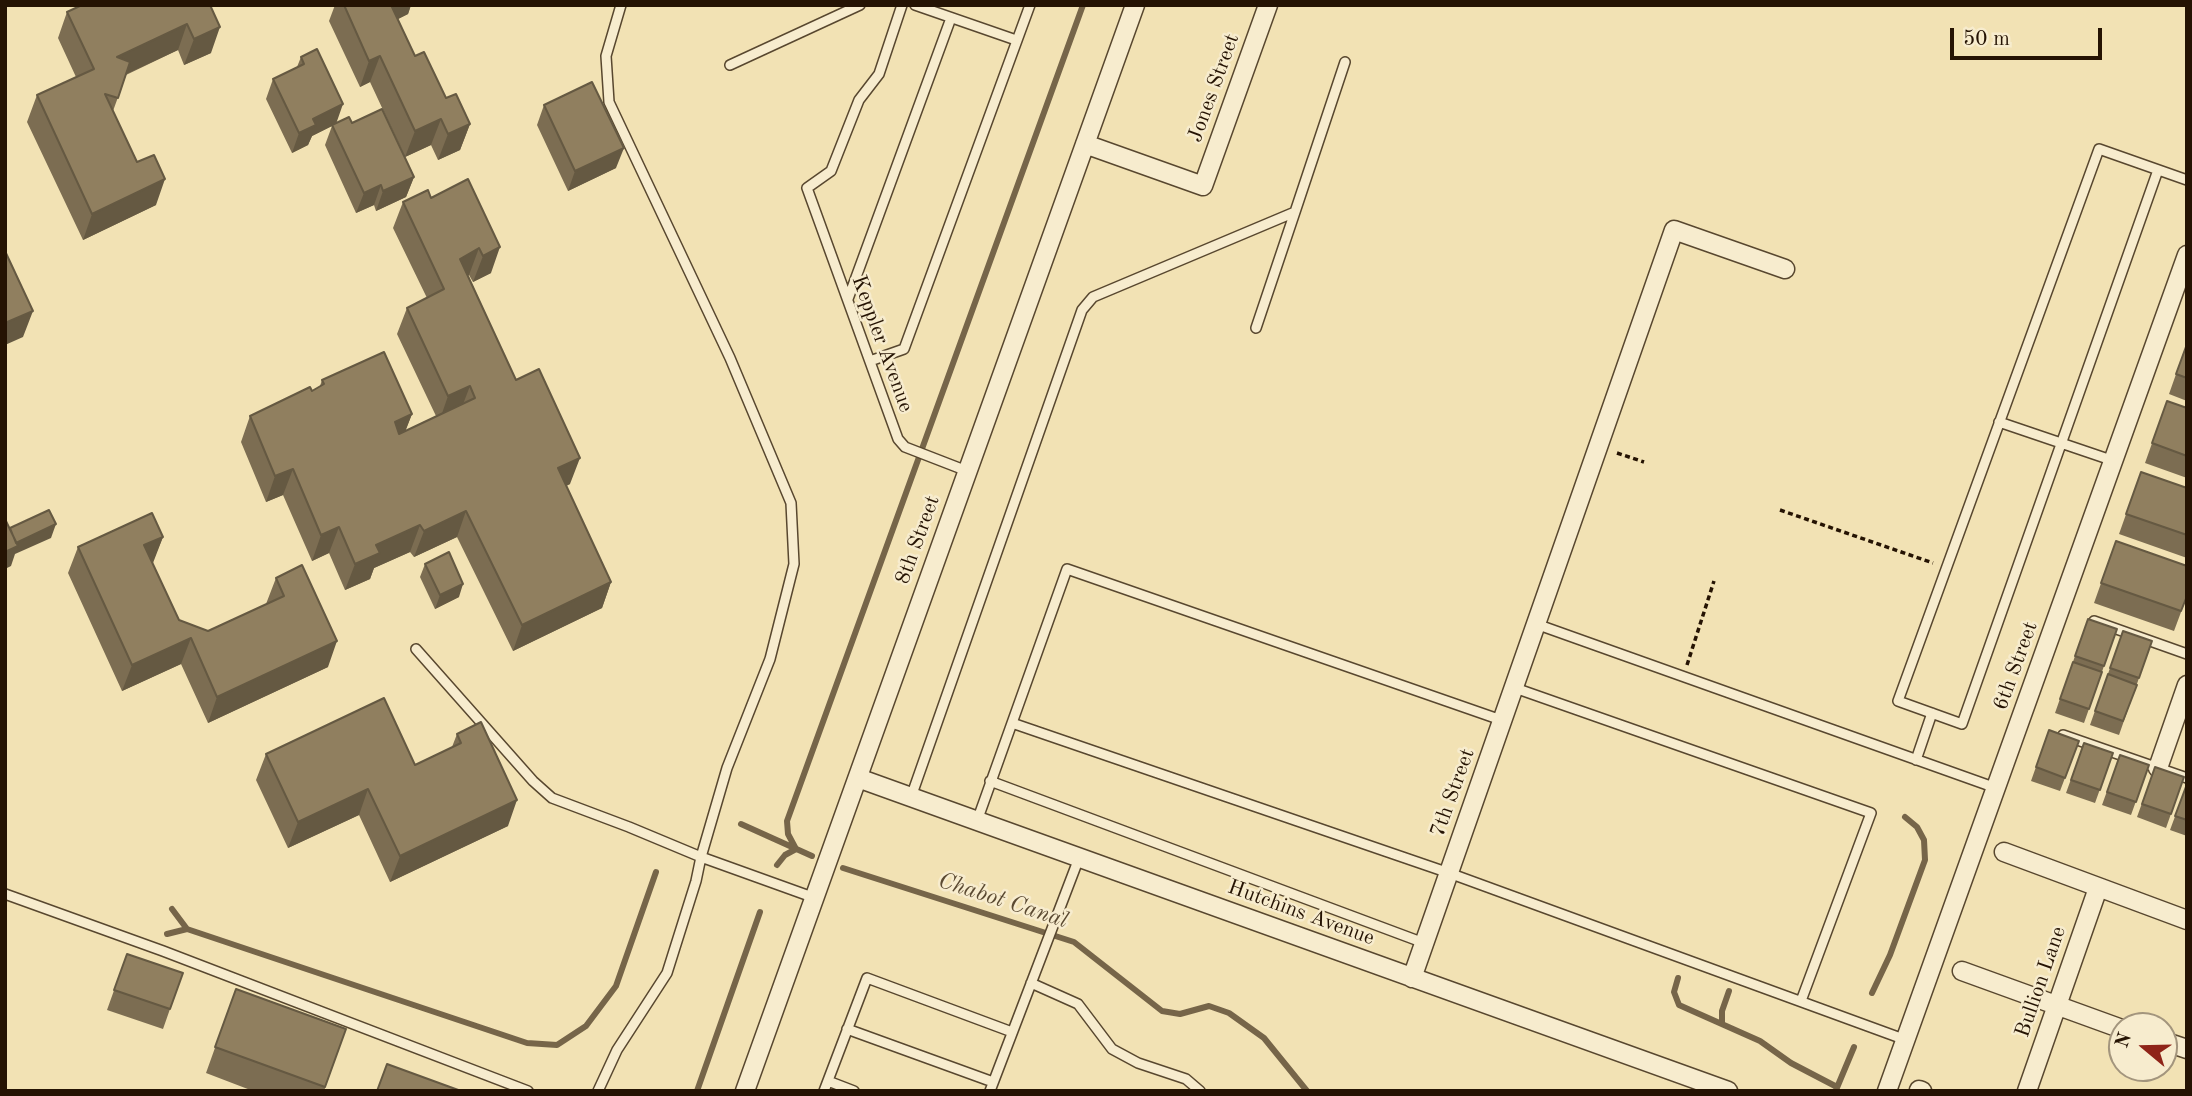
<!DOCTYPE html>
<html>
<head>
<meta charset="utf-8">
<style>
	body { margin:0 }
	#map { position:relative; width:2192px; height:1096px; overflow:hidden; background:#f2e2b4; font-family:"Old Standard TT",serif }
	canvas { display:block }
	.frame { position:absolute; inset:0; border:7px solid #251303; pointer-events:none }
	.north { position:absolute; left:2108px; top:1012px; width:70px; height:70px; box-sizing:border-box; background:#f7ecce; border:2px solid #a3957d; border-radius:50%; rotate:289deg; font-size:19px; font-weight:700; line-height:28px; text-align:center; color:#251303 }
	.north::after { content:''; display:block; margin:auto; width:24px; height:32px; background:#8f2418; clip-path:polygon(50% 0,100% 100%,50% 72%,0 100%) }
	.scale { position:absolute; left:1950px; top:28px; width:152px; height:32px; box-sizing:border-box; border:4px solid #251303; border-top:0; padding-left:9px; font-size:21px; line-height:24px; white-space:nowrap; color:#251303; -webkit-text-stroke:5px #f7ecce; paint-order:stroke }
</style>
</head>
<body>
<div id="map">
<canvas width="2192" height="1096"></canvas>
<div class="frame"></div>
<div class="north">N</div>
<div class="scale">50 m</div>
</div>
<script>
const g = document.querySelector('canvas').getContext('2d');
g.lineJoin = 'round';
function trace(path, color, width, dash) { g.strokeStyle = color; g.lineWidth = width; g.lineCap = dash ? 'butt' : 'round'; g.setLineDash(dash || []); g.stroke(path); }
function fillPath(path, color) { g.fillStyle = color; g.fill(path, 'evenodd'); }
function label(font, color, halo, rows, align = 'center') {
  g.font = font + ' "Old Standard TT",serif'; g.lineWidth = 5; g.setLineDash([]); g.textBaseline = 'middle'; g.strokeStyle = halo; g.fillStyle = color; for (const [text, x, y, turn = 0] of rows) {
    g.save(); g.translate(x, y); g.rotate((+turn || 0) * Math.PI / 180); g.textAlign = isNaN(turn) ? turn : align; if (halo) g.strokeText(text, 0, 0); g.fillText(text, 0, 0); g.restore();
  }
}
trace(new Path2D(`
	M741 824 812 856
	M796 849 788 834 787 821 1083 5
	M777 865 785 855 796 849
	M843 868 1074 942 1162 1011 1180 1014 1209 1006 1229 1013 1264 1038 1307 1091
	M172 909 187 929 527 1043 557 1045 586 1026 616 986 656 872
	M167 934 187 929
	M1678 978 1674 992 1679 1005 1760 1041 1791 1063 1837 1087
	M1872 993 1890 955 1925 860 1924 840 1917 827 1905 817
	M1722 1024V1011L1729 991
	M1836 1090 1854 1047
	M697 1091 760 912`), '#766549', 6);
const lane = new Path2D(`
	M902 5 879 74 859 100 831 171 807 188 898 439 905 447 967 471
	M915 5 1016 40
	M730 65 860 5
	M2158 170 1962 724 1898 701 2099 149 2187 180
	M848 299 951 18
	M1256 328 1295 212
	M870 361 904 349 1030 5
	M1999 422 2114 461
	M2094 621 2187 654
	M1536 624 1996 788
	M416 649 533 781 552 798 629 827 701 857 815 898
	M1515 688 1871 813 1801 1001
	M1012 723 1449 873 1906 1040
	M2063 735 2187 778
	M1916 760 1932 713
	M990 781 1424 943
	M911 797 1082 310 1093 297 1295 212 1345 62
	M977 821 1067 569 1504 721
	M5 894 163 951 528 1091
	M1031 983 1078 1004 1112 1049 1138 1063 1186 1079 1200 1091
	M847 1029 993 1082
	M828 1081 854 1091
	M598 1091 617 1050 667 973 696 881 701 857 727 768 770 659 794 564 791 503 730 358 609 102 606 56 621 5
	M824 1091 867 978 1012 1032
	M990 1091 1079 858`);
const street = new Path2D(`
	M1085 144 1203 186 1268 5
	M2158 768 2187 685
	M858 778 1728 1091
	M2004 852 2187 920
	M1962 971 2122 1029
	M1412 978 1674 230 1785 269
	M2166 1042 2187 1049
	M1919 1090 1922 1091
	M745 1091 1135 5
	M1887 1091 2187 255
	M2027 1091 2098 888`);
trace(lane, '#58472f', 12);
trace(street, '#58472f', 21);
trace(new Path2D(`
	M1617 453 1644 462
	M1780 510 1933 563
	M1687 665 1714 581`), '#251303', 3.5, [5, 3.5]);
trace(lane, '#f7ecce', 9);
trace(street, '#f7ecce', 18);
fillPath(new Path2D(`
	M210 5 211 53 184 65 178 50 126 75 113 111 156 205 83 240 27 122 37 95 76 77 58 38 67 12Z
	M335 5H411L408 14 398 19 415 56 446 98 470 124 460 150 438 160 431 145 405 157 370 82 360 87 329 21Z
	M301 57 337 123H352L414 177 406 197 376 211 374 205 356 213 325 145 332 126 312 136 308 145 292 153 266 99 273 79 297 67Z
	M544 105 616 168 568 191 537 125Z
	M468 179 491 273 473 282 469 275H468L516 380 570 484 566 486 611 582 602 608 513 651 457 537 414 557 410 552 374 568 370 579 345 590 329 553 312 561 283 495 266 502 241 442 250 416 312 391 320 386 322 380 412 414 405 431 436 416 397 334 407 308 427 298 393 228 403 202 431 198Z
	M2187 343V401L2169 394Z
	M2167 401 2187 408V478L2145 463Z
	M2141 472 2187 488V558L2119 534Z
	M163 537 152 563 179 620 208 631 266 604 276 578 328 667 208 723 181 664 122 691 68 573 78 547Z
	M2116 541 2187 596 2174 631 2094 603Z
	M425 564 459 597 435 609 420 577Z
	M2088 619 2117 629 2084 723 2055 713Z
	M2123 631 2152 641 2119 735 2090 725Z
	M2049 730 2079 741 2060 791 2031 781Z
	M457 734 508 826 390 882 359 815 288 848 256 780 266 754 415 765 452 747Z
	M2084 743 2113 753 2095 803 2066 793Z
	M2120 755 2149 765 2131 815 2102 805Z
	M2155 767 2184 777 2166 828 2137 817Z
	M2187 784V836L2170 830Z
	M127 954 170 1009 163 1029 107 1010Z
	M236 989 346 1029 324 1091H253L206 1073Z`), '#7c6d52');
fillPath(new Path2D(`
	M388 5H411L408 14 380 28Z
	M187 24 178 50 107 83 117 57Z
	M220 27 211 53 184 65 194 39Z
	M380 56 370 82 360 87 369 61Z
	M343 104 336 124 312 136 308 145 292 153 299 133 313 119Z
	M441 119 431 145 405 157 415 131Z
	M470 124 460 150 438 160 448 134Z
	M624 148 616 168 568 191 575 171Z
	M414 177 406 197 376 211 383 191Z
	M165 179 156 205 83 240 92 214Z
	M381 185 374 205 356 213 364 193Z
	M500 247 491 273 473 282 483 256Z
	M479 248 469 275 451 286 460 259Z
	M33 311 23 337 5 345V323Z
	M470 386 460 412 439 422 448 396Z
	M412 414 402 440 395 422Z
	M580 458 570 484 548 494 558 468Z
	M293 469 283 495 266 502 275 476Z
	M466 511 457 537 414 557 424 531Z
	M56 524 51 538 15 554 11 566 5 569V552L14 544Z
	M420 525 410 552 374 568 370 579 345 590 355 564 376 545Z
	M339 527 329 553 312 561 321 535Z
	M163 537 153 563 135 571 144 545Z
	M611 582 602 608 513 651 522 625Z
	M463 584 459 597 435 609 440 595Z
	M191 638 181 664 122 691 132 665Z
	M337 641 328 667 208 723 217 697Z
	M368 789 359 815 288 848 298 822Z
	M517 800 508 826 390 882 400 856Z`), '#655942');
const building = new Path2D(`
	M82 5H210L220 27 194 39 187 24 117 57 130 62 118 98 105 94 137 162 154 155 165 179 92 214 37 95 94 69 67 12Z
	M344 5H391L415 56 424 52 446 98 456 94 470 124 448 134 441 119 415 131 380 56 369 61Z
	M317 49 343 104 313 119 316 125 299 133 273 79 304 64 301 57Z
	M592 82 624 148 575 171 544 105Z
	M382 109 414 177 383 191 381 185 364 193 332 125 349 117 352 123Z
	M468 179 500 247 483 256 479 248 460 259 516 380 539 369 580 458 558 468 611 582 522 625 466 511 424 531 420 525 376 545 380 553 355 564 339 527 321 535 293 469 275 476 250 416 310 387 312 391 324 384 322 380 384 352 412 414 395 422 399 434 475 398 470 386 448 396 407 308 444 289 403 202 428 190 431 198Z
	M5 251 33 311 5 323Z
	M2187 344V378L2176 374Z
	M2167 401 2187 408V456L2152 443Z
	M2141 472 2187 488V535L2126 514Z
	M49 510 56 524 16 543 10 528Z
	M152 513 163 537 144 545 179 620 208 631 284 596 276 578 302 565 337 641 217 697 191 638 132 665 78 547Z
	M5 519 18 546 5 552Z
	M2116 541 2187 566V596L2181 611 2101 583Z
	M449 552 463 584 440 595 425 564Z
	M2088 619 2117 629 2104 666 2075 656Z
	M2123 631 2152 641 2139 678 2110 668Z
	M2073 662 2102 672 2089 709 2060 699Z
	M2108 674 2137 685 2123 721 2095 711Z
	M384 698 415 765 461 743 457 734 481 722 517 800 400 856 368 789 298 822 266 754Z
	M2049 730 2079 741 2065 778 2036 767Z
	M2084 743 2113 753 2100 790 2071 780Z
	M2120 755 2149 765 2136 802 2107 792Z
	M2155 767 2184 777 2171 814 2142 804Z
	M2187 784V820L2175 816Z
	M127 954 183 973 170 1009 114 990Z
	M236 989 346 1029 325 1087 215 1047Z
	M387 1064 461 1091H377Z`);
fillPath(building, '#907f5f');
trace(building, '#655942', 2);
label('21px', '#251303', '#f7ecce', [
	["Jones Street",1214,88,-70],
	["Keppler Avenue",882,344,70],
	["8th Street",918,540,-70],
	["6th Street",2016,666,-70],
	["7th Street",1453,793,-70],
	["Hutchins Avenue",1301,913,20],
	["Bullion Lane",2041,982,-71]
]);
label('italic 23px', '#5b4a32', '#f7ecce', [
	["Chabot Canal",1003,901,18]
]);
</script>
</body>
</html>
